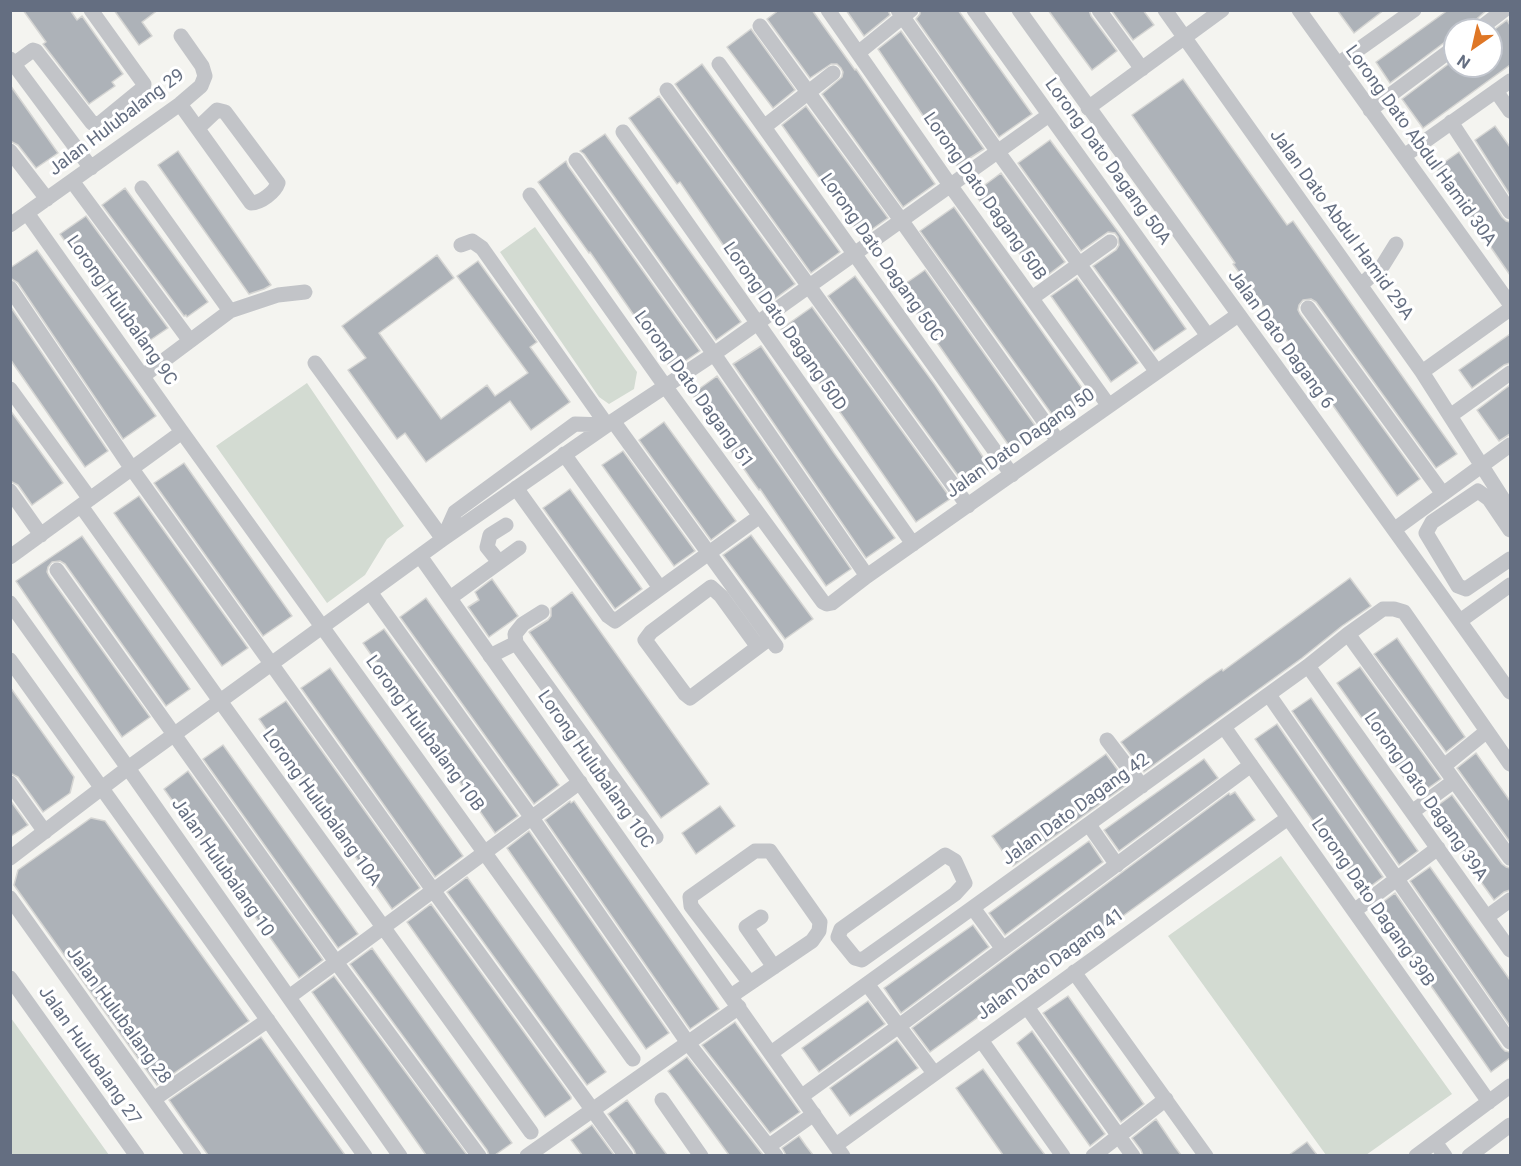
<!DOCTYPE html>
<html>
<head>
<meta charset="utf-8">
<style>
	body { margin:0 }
	#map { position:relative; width:1521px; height:1166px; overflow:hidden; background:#f4f4f0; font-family:Roboto,sans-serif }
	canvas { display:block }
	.frame { position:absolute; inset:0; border:12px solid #646e81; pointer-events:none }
	.north { position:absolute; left:1443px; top:18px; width:60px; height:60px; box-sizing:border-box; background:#fff; border:2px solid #c1c5cd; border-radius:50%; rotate:214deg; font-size:16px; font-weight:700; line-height:24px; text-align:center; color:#646e81 }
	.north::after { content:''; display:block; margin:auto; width:21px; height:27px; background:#df7726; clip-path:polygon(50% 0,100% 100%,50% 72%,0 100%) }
</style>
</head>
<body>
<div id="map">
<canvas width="1521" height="1166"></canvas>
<div class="frame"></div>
<div class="north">N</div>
</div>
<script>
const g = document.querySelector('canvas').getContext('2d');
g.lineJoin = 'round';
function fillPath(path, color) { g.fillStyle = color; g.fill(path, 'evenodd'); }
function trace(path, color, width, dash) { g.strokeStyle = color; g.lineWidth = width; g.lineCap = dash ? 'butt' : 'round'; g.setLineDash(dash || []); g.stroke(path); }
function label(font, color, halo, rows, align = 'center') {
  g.font = font + ' Roboto,sans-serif'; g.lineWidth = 6; g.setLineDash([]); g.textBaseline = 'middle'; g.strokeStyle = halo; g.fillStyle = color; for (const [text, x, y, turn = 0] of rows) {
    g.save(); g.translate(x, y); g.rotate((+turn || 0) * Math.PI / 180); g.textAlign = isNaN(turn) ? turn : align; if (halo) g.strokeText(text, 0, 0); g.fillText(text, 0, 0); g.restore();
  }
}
fillPath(new Path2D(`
	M535 227 637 372 634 389 609 404 599 397 500 252Z
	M307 383 404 526 387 539 365 575 327 603 216 446Z
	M1281 856 1452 1094 1366 1155H1326L1168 936Z
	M11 1018 109 1155H11Z`), '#d3dbd2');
const building = new Path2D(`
	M23 10H70L77 20 82 16 123 74 112 82 115 86 89 104 43 44 46 42Z
	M114 10H158L142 22 152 36 139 45Z
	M779 10H812L855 70 856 69 935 184 903 207 822 94 842 77 843 72 841 68 837 64H831L810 78 767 19Z
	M846 10H888L890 15 864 36Z
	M920 10H958L1032 114 999 137 916 19 920 14Z
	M1048 10H1089L1091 16 1117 51 1092 70Z
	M1111 10H1143L1154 25 1133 40Z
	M1337 10H1384L1354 33Z
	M1448 10H1487L1472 23 1468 30H1455V37L1449 39 1390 83 1376 62Z
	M1507 20 1510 25V65L1423 128 1402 99 1455 59V66H1491V32Z
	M751 29 795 90 773 108 727 47Z
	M901 31 984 149 957 166 878 49Z
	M702 64 840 252 811 273 675 84Z
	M1183 79 1287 225 1293 221 1457 454 1436 468 1316 302 1311 299 1303 300 1299 305 1298 310 1300 314 1420 479 1397 496 1233 264 1235 263 1132 115Z
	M10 85 58 153 36 168 18 145 10 141Z
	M659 96 795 284 765 306 680 182 677 184 629 118Z
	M806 106 888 218 861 237 782 125Z
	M1495 126 1510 147V195L1475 140Z
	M605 134 741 322 716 340 584 154 580 151Z
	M1050 140 1119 233 1186 329 1154 351 1093 266 1116 250 1119 245 1118 237 1115 233 1108 232 1081 251 1018 163Z
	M178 151 271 285 264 289 249 294 158 165Z
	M1459 152 1502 217 1506 221 1510 222V275L1436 168Z
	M566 161 568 166 700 351 672 370 590 252 589 253 538 182Z
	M1001 173 1065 262 1040 281 974 193Z
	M125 188 208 302 187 317 186 315 184 316 102 205Z
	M954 207 1089 398 1056 420 920 231Z
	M86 216 168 328 140 347 60 234Z
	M37 250 156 416 123 439 18 283 10 278V268Z
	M437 255 454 278 379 333 441 419 487 385 495 396 528 373 457 276 478 261 537 342 530 347 570 402 531 430 510 401 426 462 405 433 397 439 348 370 366 358 342 326Z
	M925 270 1039 431 1012 450 899 288Z
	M855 276 935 385 991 469 965 485 828 296Z
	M1077 278 1138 363 1111 382 1051 296Z
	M10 306 108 451 85 467 10 359Z
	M812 307 949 496 948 497 950 499 916 522 849 425 781 329Z
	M1510 334V363L1504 365 1472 388 1459 370Z
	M761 346 834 453 895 538 866 558 733 364Z
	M717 376 851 569 826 586 760 489 759 490 751 479 692 394Z
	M1510 385V434L1499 441 1477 410Z
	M10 410 63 483 32 505 18 485 10 481Z
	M664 422 736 521 711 540 639 440Z
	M623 451 695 551 674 566 602 465Z
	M184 463 292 616 263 636 154 483Z
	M570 489 642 589 615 609 543 508Z
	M139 496 248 648 222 666 114 513Z
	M751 535 813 619 785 639 723 555Z
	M82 536 190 689 166 706 65 564 60 561 52 562 48 567 47 572 49 576 150 717 122 737 16 581Z
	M1350 578 1371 606 1342 626 1302 658 1144 772 1121 742 1206 680 1222 669 1223 671Z
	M492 579 518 616 513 620 489 637 468 607 479 600 475 592Z
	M572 592 709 784 661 818 529 632 548 620 551 616V608Z
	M426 598 559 785 534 804 400 617Z
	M384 629 518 816 495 833 363 643Z
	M1397 638 1465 737 1446 752 1374 654Z
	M1360 667 1441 779 1417 796 1337 683Z
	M330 668 463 856 435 877 301 688Z
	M10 687 74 777 70 793 43 812 18 777 10 773Z
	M1311 698 1418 851 1399 865 1292 711Z
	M286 701 420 888 392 909 259 719Z
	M1277 724 1383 877 1363 892 1255 739Z
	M223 745 358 934 338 948 203 759Z
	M1476 753 1510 801V842L1457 768Z
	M1106 754 1128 784 1013 866 992 836Z
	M1204 759 1218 778 1119 851 1104 830Z
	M188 771 323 960 299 978 164 789Z
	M1235 792 1255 820 1098 934 1096 932 930 1052 912 1028 1229 793 1230 795Z
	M1452 795 1502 864 1506 867 1510 868V890L1504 892 1494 900 1430 811Z
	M10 800 28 825 10 837Z
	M570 801 571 803 574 801 719 1009 690 1029 545 820Z
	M720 806 735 826 696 854 682 833Z
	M91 818 105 821 249 1021 157 1085 14 885 18 870Z
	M529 831 669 1033 646 1049 507 848Z
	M1089 841 1103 862 1005 935 989 913Z
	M1430 867 1510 980V1026L1410 881Z
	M467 877 606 1072 587 1085 447 892Z
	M1395 893 1502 1048 1505 1051 1510 1052V1058L1491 1072 1376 907Z
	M431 904 571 1097V1099L545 1117 407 922Z
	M973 925 989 947 901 1013 884 988Z
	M372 948 512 1143 495 1155H489L487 1150 350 964Z
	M334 976 467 1155H426L312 992Z
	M1068 996 1144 1104 1121 1122 1043 1013Z
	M868 1001 885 1024 819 1072 802 1048Z
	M735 1022 800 1112 770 1133 702 1045Z
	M1032 1031 1105 1134 1090 1146 1017 1043Z
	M261 1037 317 1116 345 1155H208L185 1123 169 1100Z
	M897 1040 918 1068 850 1116 830 1088Z
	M687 1057 763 1155H729L668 1071Z
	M983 1069 1036 1143 1045 1155H1003L956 1088Z
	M627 1100 650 1132 667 1155H636L634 1150 608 1114Z
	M1156 1119 1175 1147 1181 1155H1143L1141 1150 1132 1138Z
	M592 1125 614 1155H582L571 1140Z
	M799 1136 806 1146 813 1155H786L782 1148Z
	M1307 1142 1317 1155H1289Z`);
fillPath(building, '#adb2b8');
trace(building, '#d5d5d3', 1.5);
trace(new Path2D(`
	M828 10 950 185 1109 406
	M898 10 998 152 1157 372
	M974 10 1208 336
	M1019 10C1182 238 1348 463 1510 692
	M1099 10 1142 69
	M1165 10 1422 372 1510 510
	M1299 10 1510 304
	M760 26 901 220 1058 441
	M1478 30 1504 10
	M858 53 911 10
	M10 59 91 168
	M14 64 33 50 36 51 92 123 99 124 143 88 144 84 91 10
	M719 64 1012 475
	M1338 64 1414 10
	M667 90 968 506
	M1496 91 1510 111
	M180 104 251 203C261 203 275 192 278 183L225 112 217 110 198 128
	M1088 108 1222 10
	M1370 110 1455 47
	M1451 122 1510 212
	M764 127 833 73
	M623 132 913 544
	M10 151 47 199
	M1404 156 1510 81
	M576 160 714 354 867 576
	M72 181 190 341
	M142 188 230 311 143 376
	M530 195 665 386 823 602 827 604 832 603 867 576 1238 315
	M27 213 182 432 633 1059
	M10 225 180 104 201 86 205 76 202 66 181 36
	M461 245 472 241 482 248 607 425
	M1361 285 1383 265 1396 244
	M10 288 132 469 433 890 626 1156
	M1032 298 1110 242
	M1308 308 1443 494
	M230 311 278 295 305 292
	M315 363 443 539
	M1422 372 1510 309
	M10 389 90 499
	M1450 416 1510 373
	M613 421 776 646
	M564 454 660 588
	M516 488 608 616 615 621 760 516
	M10 491 41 535
	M81 506 220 701 531 1132
	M1395 529 1510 445
	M1510 530 1489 499 1478 491 1432 522 1426 533 1458 586 1466 589 1510 559
	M443 539 455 512 575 424 607 425
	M420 556 843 1156
	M10 557 182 432
	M499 562 487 547 490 535 506 525
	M57 570 336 962 479 1156
	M370 592 532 818 688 1043 776 1156
	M450 598 519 548
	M10 603 128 768 400 1156
	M1460 621 1510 585
	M1348 634 1510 858
	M516 643 515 634 523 624 542 612
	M758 647 721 596 711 587 651 632 645 640 685 694 690 698 770 638
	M490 656 516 643 656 837
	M10 660 365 1156
	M1308 666 1510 950
	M1269 695 1510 1042
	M1224 727 1489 1102
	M1107 740 1142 786
	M1444 766 1487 731
	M10 783 45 832
	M1412 812 1454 781
	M1089 825 1117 865
	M945 855 955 861 965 883 955 894 862 960 855 958 838 937 841 929Z
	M10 858 128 768 443 539 613 421 714 354 1049 115
	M10 898 194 1156
	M973 908 1003 949
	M1354 911 1438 848
	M761 917 746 927 774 967
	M1487 917 1510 900
	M1074 972 1206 1156
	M10 978 137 1156
	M867 984 934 1073
	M731 996 812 941 819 931 820 922 770 851H755L690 897 691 906 750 983
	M289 997 580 782
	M1027 1007 1133 1156
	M981 1040 1063 1156
	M771 1053 1308 666 1348 634 1383 609H1394L1404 612 1510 764
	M802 1096 899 1026 1251 765
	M154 1099 268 1020
	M662 1100 701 1156
	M1435 1142 1445 1156
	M836 1145 1288 818
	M769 1146 814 1114
	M527 1156 739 1007
	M1093 1156 1166 1099
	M1416 1156 1510 1086
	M1469 1156 1510 1125`), '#c2c4c8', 15);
label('18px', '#646e81', '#fff', [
	["Jalan Hulubalang 29",117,123,-37],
	["Lorong Dato Abdul Hamid 30A",1420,146,54],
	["Lorong Dato Dagang 50A",1107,162,54],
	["Lorong Dato Dagang 50B",984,197,55],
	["Jalan Dato Abdul Hamid 29A",1341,225,54],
	["Lorong Dato Dagang 50C",881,258,55],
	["Lorong Hulubalang 9C",121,311,55],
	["Lorong Dato Dagang 50D",784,327,55],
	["Jalan Dato Dagang 6",1280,340,54],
	["Lorong Dato Dagang 51",693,390,54],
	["Jalan Dato Dagang 50",1021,444,-35],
	["Lorong Hulubalang 10B",424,734,54],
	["Lorong Hulubalang 10C",595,770,55],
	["Lorong Dato Dagang 39A",1425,797,55],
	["Lorong Hulubalang 10A",321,808,54],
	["Jalan Dato Dagang 42",1076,810,-36],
	["Jalan Hulubalang 10",222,868,55],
	["Lorong Dato Dagang 39B",1372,903,55],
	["Jalan Dato Dagang 41",1051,965,-36],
	["Jalan Hulubalang 28",118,1016,54],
	["Jalan Hulubalang 27",89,1056,55]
]);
</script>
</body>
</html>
